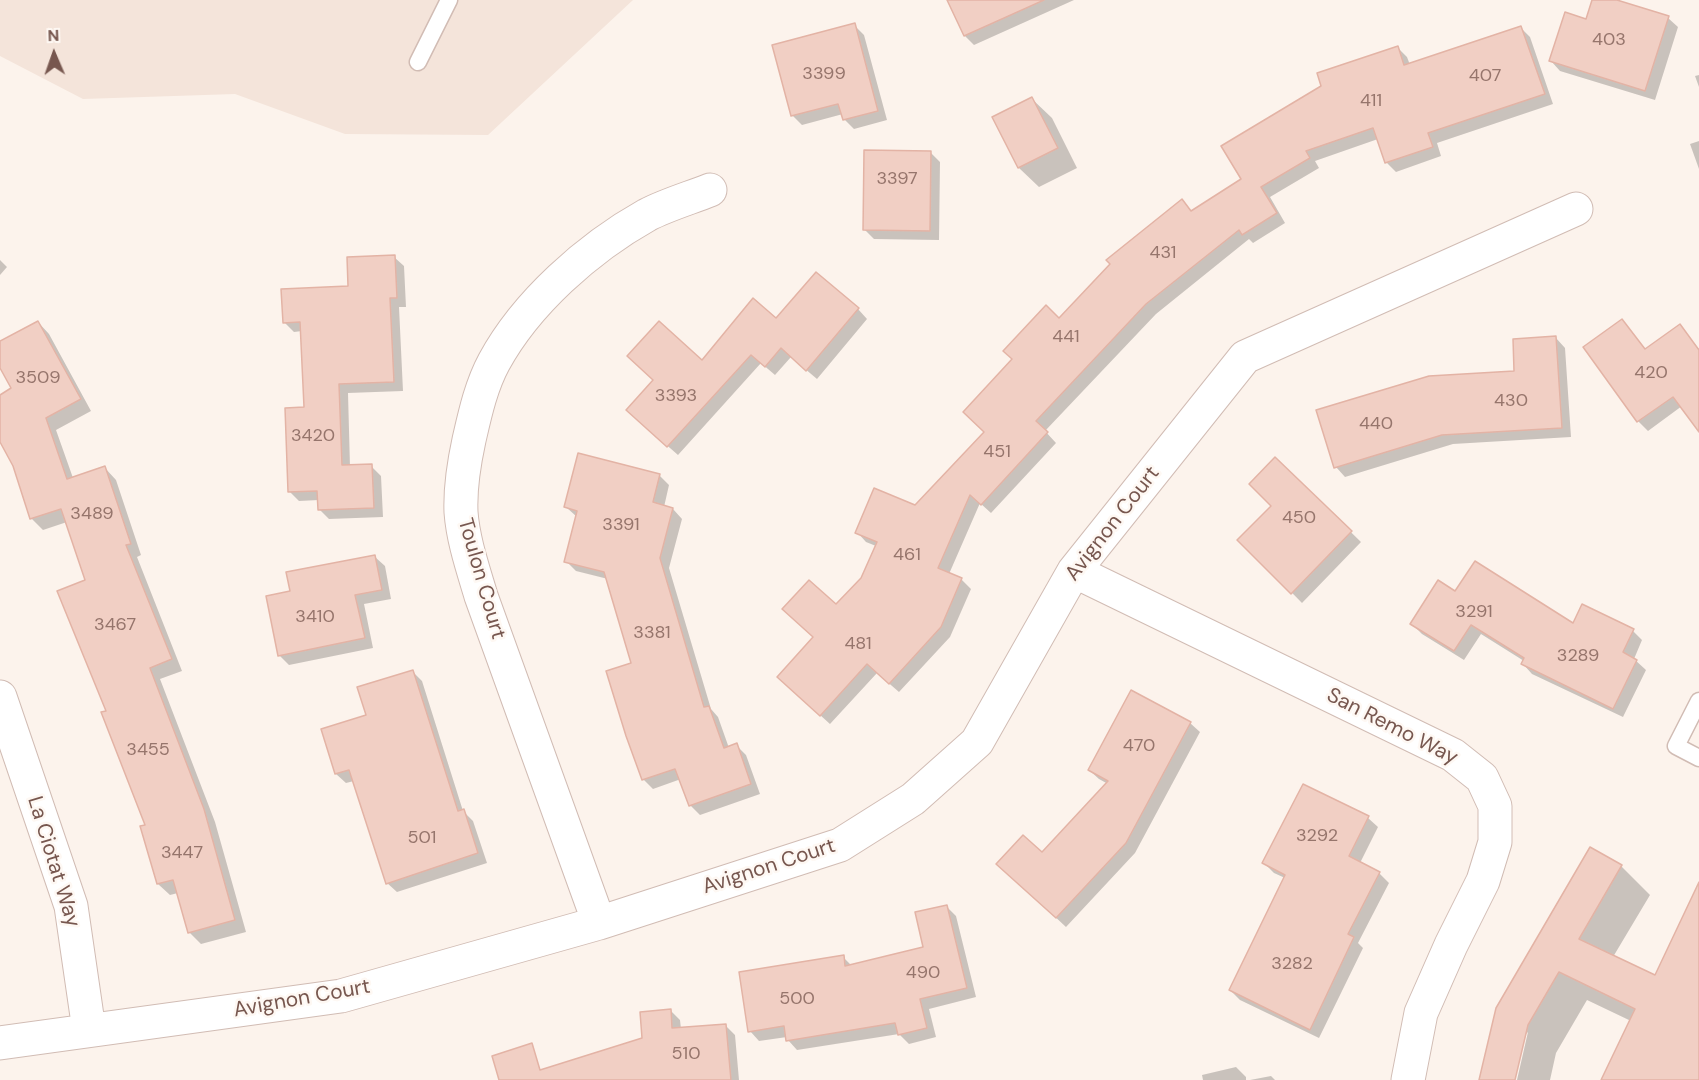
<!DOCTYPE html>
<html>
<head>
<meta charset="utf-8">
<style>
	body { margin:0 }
	#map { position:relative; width:1699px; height:1080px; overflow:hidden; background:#fcf3ec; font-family:"DM Sans",sans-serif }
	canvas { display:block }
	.north { position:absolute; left:24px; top:24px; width:60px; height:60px; -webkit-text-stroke:4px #fef8f3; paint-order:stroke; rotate:358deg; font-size:16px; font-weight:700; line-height:24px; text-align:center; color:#77574f }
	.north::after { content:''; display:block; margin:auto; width:21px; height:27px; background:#77574f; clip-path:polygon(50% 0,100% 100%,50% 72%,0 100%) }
</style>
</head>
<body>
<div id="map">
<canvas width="1699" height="1080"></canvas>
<div class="north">N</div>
</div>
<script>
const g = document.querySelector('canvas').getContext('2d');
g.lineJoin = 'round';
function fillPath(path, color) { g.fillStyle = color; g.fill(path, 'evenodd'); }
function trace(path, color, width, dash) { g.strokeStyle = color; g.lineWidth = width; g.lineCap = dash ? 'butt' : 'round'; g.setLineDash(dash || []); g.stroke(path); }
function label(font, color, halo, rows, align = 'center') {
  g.font = font + ' "DM Sans",sans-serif'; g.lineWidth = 5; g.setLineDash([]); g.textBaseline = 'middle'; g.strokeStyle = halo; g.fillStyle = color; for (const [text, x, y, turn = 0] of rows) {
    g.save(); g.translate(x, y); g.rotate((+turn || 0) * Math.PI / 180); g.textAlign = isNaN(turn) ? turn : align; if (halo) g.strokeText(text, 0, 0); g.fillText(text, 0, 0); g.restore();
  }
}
fillPath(new Path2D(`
	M0 0H633L488 135 345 134 235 94 83 99 0 56Z`), '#f4e4da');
fillPath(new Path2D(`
	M949 0H1074L974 45 965 36Z
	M1593 0H1612L1668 18 1678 27 1655 100 1560 71 1551 61 1587 21Z
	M854 25 864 35 887 120 854 129 844 119 843 114 802 125 792 115Z
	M1520 27 1530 37 1553 104 1437 143 1441 156 1396 172 1387 163 1378 139 1315 161 1319 168 1270 197 1285 223 1253 243 1249 239 1156 314 1045 431 1056 443 991 513 980 503 949 574 961 579 971 589 950 637 899 692 877 673 830 724 789 687 815 638 836 606 862 579 876 546 866 542 857 532 915 507 985 432 1059 320 1182 201 1192 212 1243 179 1397 47 1407 57 1410 65Z
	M1699 75V87L1695 76Z
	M1032 99 1052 118 1077 168 1039 187 1019 168 994 118Z
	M1699 141V169L1690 144Z
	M931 153 940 162 939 240 874 239 864 229Z
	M394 257 404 266 406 307H399L403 391 348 393 350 467 371 466 381 476 383 517 329 519 319 509V500L299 501 289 491 305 409 302 331 294 332 284 322 349 288Z
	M0 260 7 267 0 275Z
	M858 309 867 319 817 379 791 357 775 375 761 363 678 455 638 420 702 362 777 320Z
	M1622 321 1646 350 1680 326 1699 349V427L1682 406 1648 431 1638 421 1586 348Z
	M38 322 49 334 91 411 56 430 73 478 105 468 116 480 141 555 137 557 182 671 160 679 215 822 246 932 201 944 189 932 178 893 170 895 158 884 147 826 108 711 87 581 67 522 43 530 31 518 15 465 0 438V396L13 389 0 365V343Z
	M1556 338 1565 348 1571 437 1453 444 1345 477 1336 467 1516 373Z
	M1276 459 1361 542 1302 603 1240 540 1273 506Z
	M659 475 669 485 664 507 673 509 682 519 669 568 711 709 718 717 729 748 736 745 746 755 760 794 700 815 690 805 681 779 653 789 643 779 633 664 608 579 576 571 566 561 577 517 566 507Z
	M375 557 385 566 391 599 364 604 373 648 289 665 280 656 268 597 291 592Z
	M1456 593 1574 625 1633 631 1642 640 1634 659 1646 670 1623 717 1532 674 1523 664 1524 661 1481 634 1464 660 1422 634 1412 624Z
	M413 672 422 681 463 811 473 821 487 863 397 892 387 883 354 781 346 783 336 774 323 730 367 716Z
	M1190 723 1200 732 1135 853 1066 927 1008 873 1042 854 1108 784 1099 779 1089 770Z
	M1368 818 1378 827 1360 863 1379 873 1389 883 1358 943 1363 948 1319 1038 1240 1000 1230 990 1285 878 1274 873 1264 863Z
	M1591 849 1621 866 1650 895 1613 957 1655 977 1699 885V1080H1602L1631 1021 1587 1000 1556 1053 1550 1080H1517L1528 1032 1524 1036 1514 1080H1481Z
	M946 906 956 916 976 997 929 1009 936 1037 909 1044 899 1034 797 1050 788 1040 787 1037 759 1041 750 1031 843 957 852 966 925 948Z
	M671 1011 680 1020 681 1029 725 1025 735 1035 739 1080H529L643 1039Z
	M1236 1067 1246 1077V1080H1203L1202 1075Z
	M1271 1076 1275 1080H1250Z`), '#0003');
const building = new Path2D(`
	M947 0H1044L964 36Z
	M1592 0H1617L1669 16 1645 91 1549 61 1565 12 1586 19Z
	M855 23 878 111 843 120 838 104 791 116 772 45Z
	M1521 26 1545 94 1428 133 1433 147 1385 163 1373 128 1306 151 1310 158 1261 187 1277 213 1242 235 1239 230 1146 304 1036 421 1048 432 981 505 970 495 938 568 962 578 941 627 889 684 867 664 820 716 777 677 813 637 782 609 809 580 836 604 861 578 877 542 855 533 874 488 915 505 984 432 963 412 1012 359 1003 351 1046 305 1059 318 1110 264 1106 260 1182 199 1191 211 1241 179 1221 146 1321 86 1317 73 1398 46 1404 65Z
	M1032 97 1058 148 1018 168 992 117Z
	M864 150 931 151 930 231 863 230Z
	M395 255 397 298H390L394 382 339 384 342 465 372 464 374 508 318 510 317 491 288 492 285 408 304 407 300 322 283 323 281 289 348 286 347 257Z
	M816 272 859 308 806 371 781 348 765 367 751 355 667 447 626 410 653 380 627 356 659 321 702 360 753 298 776 318Z
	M1622 319 1645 349 1680 324 1699 350V432L1673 397 1637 422 1583 347Z
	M38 321 81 399 46 418 67 479 105 466 131 544 126 545 172 659 150 668 204 809 235 920 188 933 173 880 157 884 140 826 145 825 101 712 106 711 57 591 85 580 61 509 30 519 13 466 0 442V395L11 388 0 368V341Z
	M1556 336 1562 428 1442 435 1334 468 1316 410 1429 376 1514 371 1513 339Z
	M578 453 660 474 653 502 673 508 660 558 704 707 709 706 724 748 737 743 751 784 689 806 675 769 642 780 626 736 606 671 631 663 604 572 564 562 577 511 564 507Z
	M1275 457 1352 531 1291 594 1237 540 1271 506 1249 484Z
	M375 555 382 590 355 595 365 638 278 656 266 596 290 591 286 572Z
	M1475 561 1573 623 1582 604 1634 629 1623 652 1637 660 1613 709 1521 664 1524 658 1471 625 1454 651 1410 624 1438 580 1455 591Z
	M413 670 458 811 464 809 478 853 386 884 349 770 335 774 321 729 366 715 357 687Z
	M1131 690 1191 722 1126 843 1056 918 996 864 1023 835 1042 852 1108 781 1088 770Z
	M1303 784 1369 816 1349 856 1380 872 1348 934 1354 937 1310 1030 1229 990 1285 875 1262 863Z
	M1590 847 1622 865 1579 939 1655 975 1699 882V1080H1601L1635 1009 1559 972 1528 1025 1515 1080H1479L1496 1008Z
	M947 905 967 988 920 999 927 1028 898 1035 895 1023 786 1041 784 1026 748 1032 739 972 844 955 845 966 923 947 915 912Z
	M671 1009 672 1028 726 1024 731 1080H499L492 1056 532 1043 540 1070 642 1038 640 1012Z`);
fillPath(building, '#f1cfc4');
trace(building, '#e3b3a5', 1.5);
const lane = new Path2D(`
	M418 62 449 0
	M1699 701 1676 746 1699 758`);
const street = new Path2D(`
	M1074 571 1453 755 1482 778 1495 806V842L1483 881 1451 945 1421 1013 1408 1080
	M0 697 71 906 89 1030
	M599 923 481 596C473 569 463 540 461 512 460 488 464 463 469 440 475 414 481 386 494 362 526 303 588 248 647 215 666 205 690 198 710 190
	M0 1043 341 996 599 923 840 845 913 799 977 742 1074 571 1245 357 1576 209`);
trace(lane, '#d1bcb4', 19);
trace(street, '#d1bcb4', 35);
trace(lane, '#fff', 16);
trace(street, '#fff', 33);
label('18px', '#96756c', null, [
	["403",1609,40],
	["3399",824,74],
	["407",1485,76],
	["411",1371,101],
	["3397",897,179],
	["431",1163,253],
	["441",1066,337],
	["420",1651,373],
	["3509",38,378],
	["3393",676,396],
	["430",1511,401],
	["440",1376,424],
	["3420",313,436],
	["451",997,452],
	["3489",92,514],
	["450",1299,518],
	["3391",621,525],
	["461",907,555],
	["3291",1474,612],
	["3410",315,617],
	["3467",115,625],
	["3381",652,633],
	["481",858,644],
	["3289",1578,656],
	["470",1139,746],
	["3455",148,750],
	["3292",1317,836],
	["501",422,838],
	["3447",182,853],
	["3282",1292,964],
	["490",923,973],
	["500",797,999],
	["510",686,1054]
]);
label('21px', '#77574f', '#fef8f3', [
	["Avignon Court",1113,524,-52],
	["Toulon Court",481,579,74],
	["San Remo Way",1392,727,27],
	["La Ciotat Way",53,862,73],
	["Avignon Court",769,867,-18],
	["Avignon Court",302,999,-10]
]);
</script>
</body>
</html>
